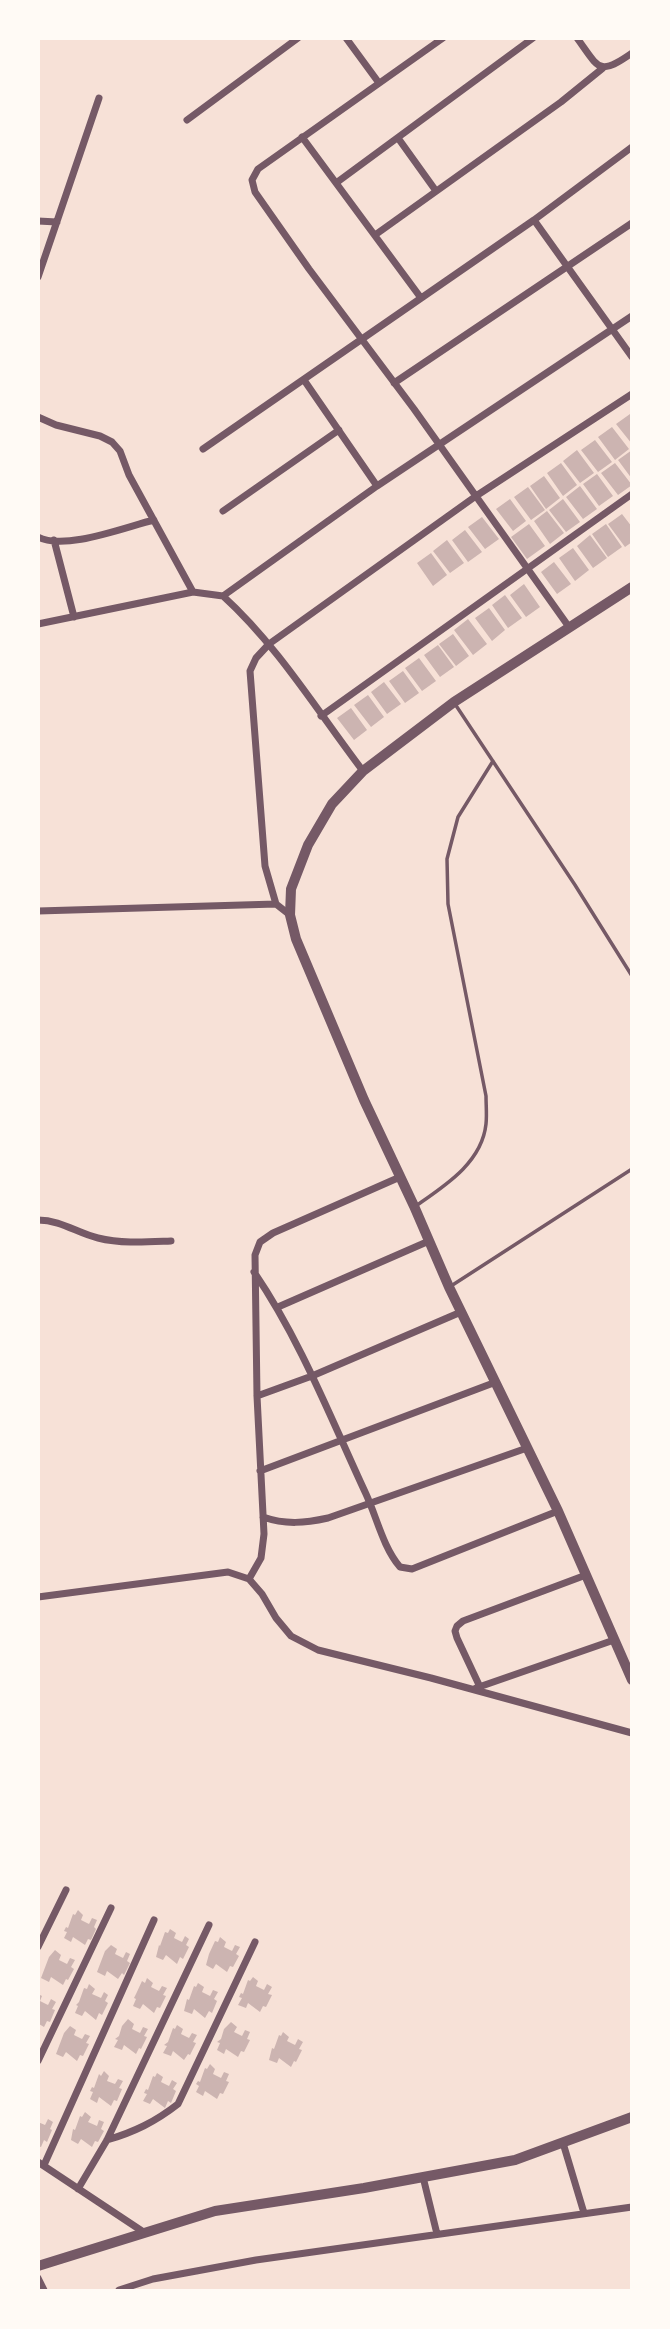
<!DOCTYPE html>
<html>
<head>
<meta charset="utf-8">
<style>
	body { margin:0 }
	#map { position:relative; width:670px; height:2329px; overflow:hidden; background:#f7e1d7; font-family:"Nunito Sans",sans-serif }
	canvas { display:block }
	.frame { position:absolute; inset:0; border:40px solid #fffaf5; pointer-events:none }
</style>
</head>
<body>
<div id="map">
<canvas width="670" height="2329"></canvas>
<div class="frame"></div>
</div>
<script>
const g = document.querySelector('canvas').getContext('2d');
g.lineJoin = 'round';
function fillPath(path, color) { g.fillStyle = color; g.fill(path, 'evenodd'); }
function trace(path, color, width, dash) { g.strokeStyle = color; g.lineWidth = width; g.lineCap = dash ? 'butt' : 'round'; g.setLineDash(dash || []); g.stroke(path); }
fillPath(new Path2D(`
	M630 414 632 415V444L616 424Z
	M612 427 629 449 615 460 598 437Z
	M595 440 612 462 598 472 581 450Z
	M577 450 594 473 580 483 563 461Z
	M632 450V479L618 460Z
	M561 463 577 485 563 496 547 473Z
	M615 463 632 485 618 495 601 473Z
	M597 474 613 496 599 506 583 484Z
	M544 476 560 498 546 509 530 486Z
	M580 486 597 509 583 519 566 497Z
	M528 487 545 510 531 520 514 497Z
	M510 499 526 521 513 531 496 509Z
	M563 499 580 522 566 532 549 510Z
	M547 511 564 533 550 544 534 521Z
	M622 514 632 527V542L625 547 608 524Z
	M482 517 499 539 485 549 468 527Z
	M529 524 545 546 527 559 511 537Z
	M606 524 622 547 608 557 592 534Z
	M465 530 482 552 468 562 452 540Z
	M590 535 607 558 593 568 577 546Z
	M447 540 464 563 450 573 433 551Z
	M573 548 589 570 575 581 559 558Z
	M431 553 447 575 433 586 417 563Z
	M554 562 571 584 557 594 541 572Z
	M524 584 540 607 526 617 510 595Z
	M505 595 522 618 508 628 492 605Z
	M489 608 505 630 492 641 475 618Z
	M468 619 487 644 473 655 454 630Z
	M453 634 469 656 456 666 439 644Z
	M438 645 454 667 440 677 424 655Z
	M419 658 436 681 422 691 405 668Z
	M403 671 419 693 405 703 389 681Z
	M384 682 401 704 387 714 371 692Z
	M368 695 384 717 371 727 354 705Z
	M351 708 367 730 354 740 337 718Z
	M78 1910 83 1915 81 1920 89 1924 92 1918 97 1920 94 1927 96 1929 91 1940 88 1939 85 1945 73 1937 71 1942 64 1938 67 1932 64 1931 66 1927 68 1928 73 1914 75 1915Z
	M170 1929 176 1933 174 1938 182 1942 185 1936 189 1939 186 1945 189 1947 183 1959 180 1957 177 1964 166 1955 163 1960 156 1957 159 1945 160 1946 165 1932 168 1933Z
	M220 1937 226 1942 224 1947 232 1951 235 1945 240 1947 236 1954 239 1956 233 1967 230 1966 227 1972 216 1964 213 1969 206 1965 209 1954 215 1941 218 1942Z
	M111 1945 117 1949 115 1954 123 1958 126 1952 130 1954 127 1961 130 1963 124 1975 122 1973 118 1979 107 1971 105 1976 97 1972 105 1951Z
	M55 1950 61 1955 59 1960 67 1964 70 1958 75 1960 71 1967 74 1969 68 1980 66 1979 63 1985 51 1977 49 1982 41 1978 49 1957Z
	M253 1977 258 1981 256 1986 264 1990 267 1984 272 1987 268 1994 272 1995 266 2007 263 2006 260 2012 248 2003 246 2008 238 2005 242 1998 239 1997 241 1993 243 1994 248 1980 250 1981Z
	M147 1978 153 1983 151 1987 159 1991 162 1986 167 1988 163 1995 166 1996 160 2008 157 2007 154 2013 143 2004 140 2009 133 2006 136 1999 134 1998 136 1994 142 1981 145 1983Z
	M198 1983 204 1987 202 1992 210 1996 213 1990 218 1992 214 1999 217 2001 212 2013 209 2011 205 2018 194 2009 192 2014 184 2011 187 1999 189 2000 194 1986 196 1987Z
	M89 1984 95 1989 92 1994 101 1998 104 1992 108 1995 105 2001 108 2003 102 2015 99 2013 96 2020 85 2011 82 2016 75 2013 78 2006 76 2005 79 2002 84 1988 87 1989Z
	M38 1994 42 1996 40 2001 48 2005 51 1999 56 2002 52 2009 55 2010 50 2022 47 2021 44 2027 39 2024 38 2021Z
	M128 2019 134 2024 132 2029 140 2033 143 2027 148 2029 144 2036 147 2037 141 2049 139 2048 136 2054 124 2045 122 2050 114 2047 118 2040 115 2039 119 2036 122 2026Z
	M231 2022 237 2027 234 2032 242 2036 245 2030 250 2032 247 2039 250 2040 244 2052 241 2051 238 2057 226 2049 224 2054 217 2050 220 2043 217 2042 221 2039 224 2029Z
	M177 2025 183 2029 181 2034 189 2038 192 2033 197 2035 193 2042 196 2043 190 2055 188 2054 184 2060 173 2051 171 2056 163 2053 167 2046 164 2045 168 2042 173 2028 175 2029Z
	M70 2026 76 2030 74 2035 82 2039 85 2034 90 2036 86 2043 89 2044 83 2056 80 2055 77 2061 66 2052 63 2057 56 2054 64 2033Z
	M283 2032 289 2037 287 2041 295 2045 298 2039 303 2042 299 2049 302 2050 296 2062 294 2061 291 2067 279 2058 277 2063 269 2060 272 2048 274 2049 279 2035 281 2036Z
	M210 2064 215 2069 213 2074 221 2078 224 2072 229 2074 226 2081 229 2082 223 2094 220 2093 217 2099 205 2091 203 2096 196 2092 199 2086 196 2084 198 2081 200 2082 205 2068 207 2069Z
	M104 2071 109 2076 107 2081 115 2084 118 2079 123 2081 119 2088 122 2089 117 2101 114 2100 111 2106 99 2097 97 2103 90 2099 93 2092 90 2091 92 2087 94 2088 99 2074 101 2076Z
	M157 2073 163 2077 161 2082 169 2086 172 2080 177 2083 173 2089 176 2091 171 2103 168 2101 165 2108 153 2099 150 2104 143 2101 147 2094 144 2093 146 2089 148 2090 153 2076 155 2077Z
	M85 2112 91 2117 88 2122 97 2126 99 2120 104 2122 101 2129 104 2131 98 2142 95 2141 92 2147 81 2139 78 2144 71 2140 73 2129 75 2130 80 2116 82 2117Z
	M48 2119 53 2122 50 2129 52 2130 47 2142 44 2140 41 2147 38 2146V2122L45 2125Z`), '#ccb4b1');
trace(new Path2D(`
	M455 704 575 885 632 976
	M417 1205C446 1185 482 1162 486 1124 487 1115 486 1105 486 1096L448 904 447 859 458 817 493 761
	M451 1286 632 1169`), '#755966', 3.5);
trace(new Path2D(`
	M346 38 379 83
	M443 38 258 169 252 180 255 192 309 269 414 409 569 627
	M577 38C599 68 598 77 632 53
	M187 120 298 38
	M302 137 421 298
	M398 138 436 191
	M336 183 533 38
	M534 220 632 147
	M38 221 57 222
	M375 235 561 102 603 68
	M38 277 99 98
	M304 380 377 486
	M394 383 632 223
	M38 417 56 425 100 436 112 442 120 451 129 475 193 592
	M203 449 534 220 632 357
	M223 511 339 430
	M38 537C65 551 125 527 154 520
	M54 540 74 617
	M38 624 193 592 223 596
	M321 716 632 494
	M363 771C318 712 278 646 223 596L377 486 632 316
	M38 911 276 904
	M290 915 276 904 265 866 250 671 256 658 269 644 476 496 632 394
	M38 1220C61 1220 77 1233 98 1238 122 1244 147 1242 171 1241
	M254 1272C301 1341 331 1419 366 1494 377 1518 383 1547 400 1567L412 1569 558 1511
	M278 1307 429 1241
	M257 1396 312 1376 461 1312
	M260 1471 496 1382
	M263 1517C286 1525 305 1523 328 1518L527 1448
	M249 1579 261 1558 264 1534 257 1396 255 1255 260 1242 273 1233 400 1177
	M38 1597 228 1572 249 1579 262 1594 276 1618 291 1636 318 1650 431 1678 632 1733
	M480 1687 457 1638 455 1631 457 1626 463 1621 586 1575
	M476 1688 614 1640
	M38 1947 66 1890
	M38 2061 111 1908
	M107 2140C134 2132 155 2122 178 2104L255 1942
	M563 2143 584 2213
	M38 2162 145 2233
	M44 2165 154 1920
	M423 2177 437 2234
	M78 2189 107 2140 209 1925
	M38 2278 44 2290
	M119 2290 153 2279 256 2260 632 2207`), '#755966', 7);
trace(new Path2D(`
	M632 587 454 702 363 771 332 804 308 845 291 889 290 915 296 939 364 1100 414 1206 449 1287 558 1511 632 1680
	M38 2266 215 2211 364 2188 515 2160 632 2117`), '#755966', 10);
</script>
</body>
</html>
